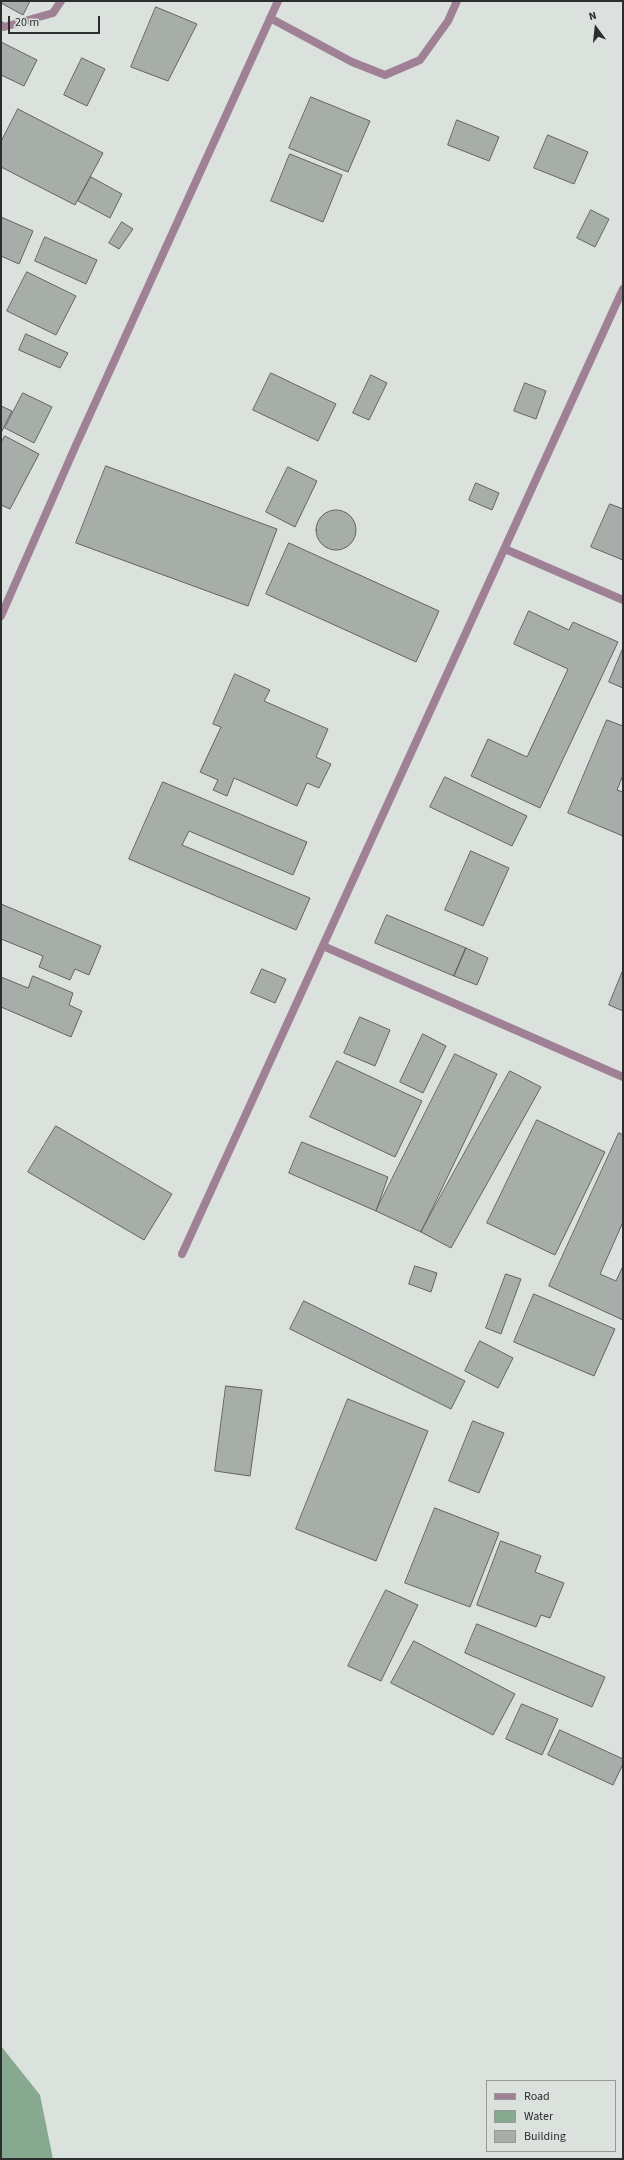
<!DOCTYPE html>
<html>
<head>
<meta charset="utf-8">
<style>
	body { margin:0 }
	#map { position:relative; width:624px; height:2160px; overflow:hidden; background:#dbe2dd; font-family:"Source Sans 3",sans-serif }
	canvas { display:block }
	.frame { position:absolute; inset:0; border:2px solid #2b2e2c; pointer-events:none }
	.legend { position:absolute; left:486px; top:2080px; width:130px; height:72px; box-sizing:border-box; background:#dbe2dd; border:1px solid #959a96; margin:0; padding:5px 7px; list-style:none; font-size:12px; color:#2b2e2c }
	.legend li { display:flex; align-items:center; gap:8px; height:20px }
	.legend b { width:20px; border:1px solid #959a96 }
	.north { position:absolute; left:576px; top:8px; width:40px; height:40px; -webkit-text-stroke:3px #dbe2dd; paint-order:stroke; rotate:345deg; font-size:11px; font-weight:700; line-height:16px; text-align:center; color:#2b2e2c }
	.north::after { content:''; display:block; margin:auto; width:14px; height:18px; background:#2b2e2c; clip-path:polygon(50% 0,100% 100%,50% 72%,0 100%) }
	.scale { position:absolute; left:8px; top:16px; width:92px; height:18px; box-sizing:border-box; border:2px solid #2b2e2c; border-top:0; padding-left:5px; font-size:12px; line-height:14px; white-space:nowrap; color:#2b2e2c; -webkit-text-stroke:3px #dbe2dd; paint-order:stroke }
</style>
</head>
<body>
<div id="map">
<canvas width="624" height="2160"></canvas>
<div class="frame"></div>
<ul class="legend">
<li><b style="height:5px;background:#a08095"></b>Road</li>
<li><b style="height:11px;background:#87a990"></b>Water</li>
<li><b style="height:11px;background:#a7ada8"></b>Building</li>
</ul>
<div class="north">N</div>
<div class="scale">20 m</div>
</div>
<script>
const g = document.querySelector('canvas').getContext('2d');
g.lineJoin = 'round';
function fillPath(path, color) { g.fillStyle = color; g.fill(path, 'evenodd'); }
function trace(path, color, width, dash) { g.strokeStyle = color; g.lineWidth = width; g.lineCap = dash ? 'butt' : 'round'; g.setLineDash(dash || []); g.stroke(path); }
fillPath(new Path2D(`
	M1 2046 40 2095 53 2159H1Z`), '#87a990');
const building = new Path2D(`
	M1 1H30L23 15 1 3Z
	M156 7 197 24 168 81 131 67Z
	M1 42 37 60 24 86 1 75Z
	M82 58 105 69 87 106 64 95Z
	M311 97 370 121 348 172 289 148Z
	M18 109 103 153 75 205 1 167V142Z
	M457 120 499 137 489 161 448 145Z
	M548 135 588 152 574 184 534 168Z
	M290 154 342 175 323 222 271 201Z
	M91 177 122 194 110 218 78 201Z
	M591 210 609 219 595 247 577 238Z
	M1 217 33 231 19 264 1 256Z
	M122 222 133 229 119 249 109 243Z
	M45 237 97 260 86 284 35 261Z
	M27 272 76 296 56 335 7 311Z
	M26 334 68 353 60 368 19 350Z
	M271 373 336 404 318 441 253 410Z
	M371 375 387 383 369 420 353 413Z
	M525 383 546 391 536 419 514 411Z
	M23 393 52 407 34 443 5 428Z
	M1 406 12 411 1 433Z
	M5 436 39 454 10 509 1 505V443Z
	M106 466 277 529 248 606 76 543Z
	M288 467 317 481 295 527 266 512Z
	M476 483 499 493 492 510 469 500Z
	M610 504 623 509V560L591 547Z
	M316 530a20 20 0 1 1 40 0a20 20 0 1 1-40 0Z
	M289 543 439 611 416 662 266 594Z
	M529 611 569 630 573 622 618 642 540 808 471 776 488 739 527 757 568 669 514 644Z
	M623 648V688L609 682Z
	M235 674 270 690 264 701 328 729 316 757 331 764 319 788 307 783 297 806 234 778 227 796 213 790 218 780 200 772 221 727 213 724Z
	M607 720 623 726V775L617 790 623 792V836L568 813Z
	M445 777 527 816 512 846 430 807Z
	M163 782 307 842 293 875 189 831 182 845 310 898 296 930 129 859Z
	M471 851 509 868 483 926 445 910Z
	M1 904 101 946 89 975 75 969 70 980 39 967 43 956 1 939Z
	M387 915 466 948 454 976 375 943Z
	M466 948 488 958 477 985 454 976Z
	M262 969 286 979 275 1003 251 993Z
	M623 970V1011L609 1005Z
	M33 976 73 993 69 1005 82 1011 71 1037 1 1007V977L28 988Z
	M360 1017 390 1030 375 1066 344 1053Z
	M423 1034 446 1046 423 1093 400 1082Z
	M455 1054 497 1074 421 1232 376 1211Z
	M337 1061 422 1101 395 1157 310 1117Z
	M510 1071 541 1087 451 1248 421 1232Z
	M537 1120 605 1152 555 1255 487 1223Z
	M56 1126 172 1194 144 1240 28 1172Z
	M619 1133 623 1135V1222L600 1274 616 1281 623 1266V1320L549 1286Z
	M302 1142 388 1177 376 1211 289 1173Z
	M415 1266 437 1273 431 1292 409 1284Z
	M506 1274 521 1279 501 1334 486 1328Z
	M534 1294 615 1329 594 1376 514 1342Z
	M304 1301 465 1381 451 1409 290 1329Z
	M480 1341 513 1358 498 1388 465 1371Z
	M226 1386 262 1390 250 1476 215 1471Z
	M348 1399 428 1431 376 1561 296 1529Z
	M473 1421 504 1433 479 1493 449 1481Z
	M435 1508 499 1533 470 1607 405 1583Z
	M501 1541 541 1556 535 1572 564 1583 550 1618 541 1615 536 1627 477 1605Z
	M386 1590 418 1605 381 1681 348 1666Z
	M477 1624 605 1677 592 1707 465 1653Z
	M414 1641 515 1694 493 1735 391 1683Z
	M522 1704 558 1719 542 1755 506 1739Z
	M560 1730 623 1759V1764L613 1785 548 1755Z`);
fillPath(building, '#a7ada8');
trace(building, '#606561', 1);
trace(new Path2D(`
	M270 18 352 62 385 75 420 60 448 21 457 1
	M1 25 4 27 53 13 61 1
	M505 549 623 600
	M1 616 76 445 278 1
	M323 946 623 1077
	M182 1254 623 289`), '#a08095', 8);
</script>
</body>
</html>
